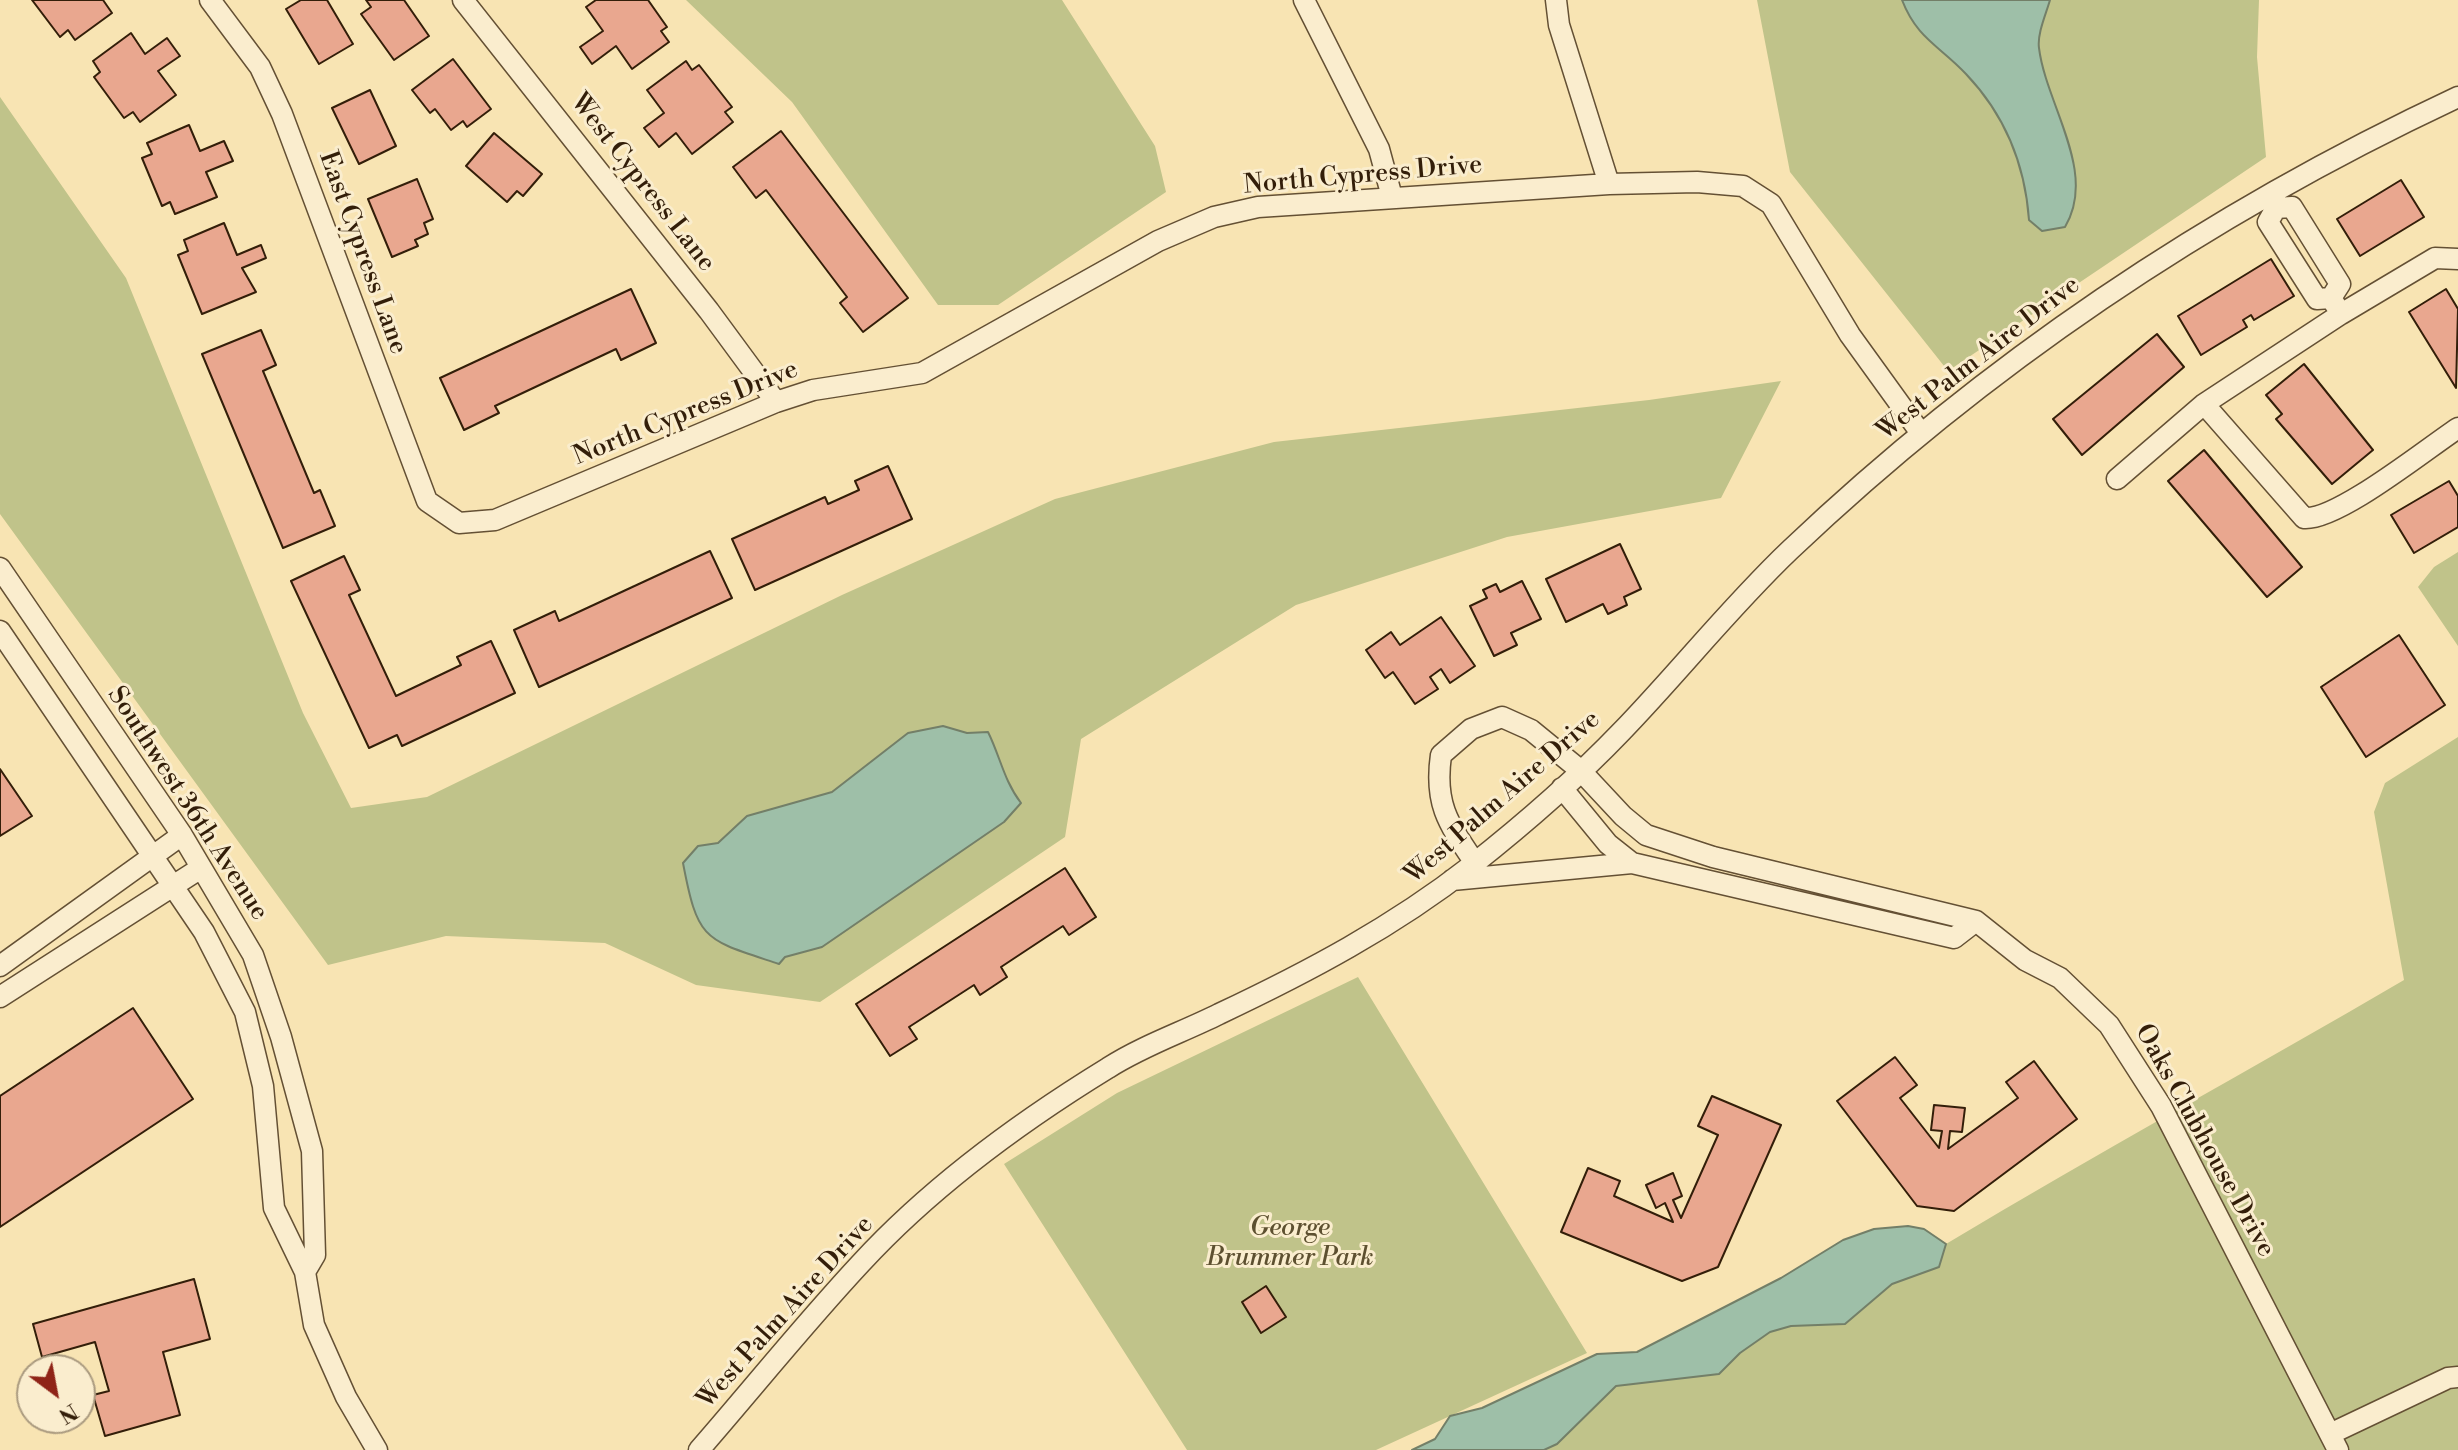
<!DOCTYPE html>
<style>
body{margin:0}
#map{position:relative;width:2458px;height:1450px;overflow:hidden;background:#f8e4b3;font-family:"Libre Bodoni",serif}
canvas{display:block}
.north{position:absolute;left:16px;top:1354px;width:80px;height:80px;box-sizing:border-box;background:#faedce;border:2px solid #aa9a7f;border-radius:50%;rotate:148deg;font-size:22px;font-weight:700;line-height:32px;text-align:center;color:#331e09}
.north::after{content:'';display:block;margin:auto;width:28px;height:36px;background:#8f2418;clip-path:polygon(50% 0,100% 100%,50% 72%,0 100%)}
</style>
<div id="map">
<canvas width="2458" height="1450"></canvas>
<div class="north">N</div>
</div>
<script>
const context = document.querySelector('canvas').getContext('2d');
context.lineJoin = 'round';
function paint(path, color) {
  context.fillStyle = color;
  context.fill(path, 'evenodd');
}
function trace(path, color, width, dash) {
  context.strokeStyle = color;
  context.lineWidth = width;
  context.lineCap = dash ? 'butt' : 'round';
  context.setLineDash(dash || []);
  context.stroke(path);
}
function drawText(font, color, halo, rows, align = 'center') {
  context.font = font + ' "Libre Bodoni",serif';
  context.lineWidth = 6;
  context.setLineDash([]);
  context.textBaseline = 'middle';
  context.strokeStyle = halo;
  context.fillStyle = color;
  for (const [text, x, y, turn = 0] of rows) {
    context.save();
    context.translate(x, y);
    context.rotate((+turn || 0) * Math.PI / 180);
    context.textAlign = isNaN(turn) ? turn : align;
    if (halo) context.strokeText(text, 0, 0);
    context.fillText(text, 0, 0);
    context.restore();
  }
}
paint(new Path2D(`
 M686,0H1062L1155,146L1166,192L998,305H938L792,102Z
 M1757,0H2259L2257,57L2266,157L1948,371L1790,172Z
 M0,97L126,278L303,713L351,808L427,797L842,595L1055,499L1274,442L1649,400L1781,381L1721,498L1507,537L1296,605L1081,739L1065,837L820,1002L696,985L605,943L446,936L328,965L0,514Z
 M2458,552V646L2418,587L2434,567Z
 M2458,737V1450H1544L1557,1443L1616,1386L1719,1374L1740,1353L1770,1332L1791,1326L1845,1324L1892,1284L1938,1267L1946,1244C2097,1153 2252,1069 2404,980L2374,812L2385,783Z
 M1358,977L1587,1353L1376,1450H1187L1004,1164L1117,1093Z`), '#c0c38a');
const water = new Path2D(`
 M1902,0H2050C2046,14 2037,34 2039,48C2046,105 2098,172 2065,227L2042,231L2029,220C2025,164 2005,115 1966,74C1940,46 1917,39 1902,0Z
 M943,726L967,733L988,732C1000,756 1004,781 1021,803L1004,822L822,947L785,957L779,964C704,939 698,942 683,863L698,846L718,843L747,816L832,792L908,733Z
 M1908,1226L1924,1229L1946,1244L1939,1267L1892,1284L1845,1324L1791,1326L1770,1332L1740,1353L1719,1374L1616,1386L1557,1444L1544,1450H1412L1435,1439L1450,1416L1482,1408L1597,1354L1637,1352L1781,1278L1843,1240L1874,1229Z`);
paint(water, '#9ebfa8');
trace(water, '#737f68', 2);
const building = new Path2D(`
 M32,0H103L112,13L75,40L68,30L60,37Z
 M301,0H327L353,44L319,64L286,9Z
 M366,0H404L429,36L394,60L361,14L371,7Z
 M596,0H648L667,27L661,31L669,42L632,69L616,46L592,64L580,47L603,31L586,7Z
 M131,33L145,54L167,38L180,56L158,71L176,95L140,122L133,112L124,118L94,77L100,72L93,61Z
 M453,59L491,109L467,127L463,121L451,130L435,109L430,113L412,90Z
 M686,61L692,70L699,65L732,107L725,112L733,122L692,154L676,133L659,147L644,128L664,113L647,90Z
 M370,90L396,146L359,164L332,108Z
 M189,125L200,151L224,141L233,161L206,172L217,197L175,214L170,202L162,206L142,158L152,154L147,143Z
 M781,131L908,298L863,332L840,303L847,297L766,190L756,198L733,167Z
 M494,133L542,174L523,196L517,191L507,202L466,166Z
 M417,179L433,219L424,223L428,234L415,240L418,246L392,257L368,199Z
 M2401,180L2424,217L2360,256L2337,219Z
 M224,223L237,255L261,245L266,258L242,268L256,292L202,314L178,255L188,251L184,240Z
 M2271,259L2294,296L2254,320L2251,315L2243,320L2247,327L2201,355L2178,316Z
 M631,289L656,343L621,360L616,349L495,406L499,413L464,430L440,378Z
 M2446,289L2458,309L2456,388L2409,312Z
 M261,330L276,365L263,371L314,493L320,490L335,526L283,548L202,354Z
 M2157,334L2184,367L2082,455L2053,419Z
 M2304,364L2373,450L2332,484L2276,419L2282,414L2266,395Z
 M2204,450L2302,567L2267,597L2168,481Z
 M888,466L912,519L755,590L732,539L825,497L828,504L859,490L855,481Z
 M2449,481L2458,496V527L2414,553L2391,515Z
 M1620,544L1641,589L1624,597L1627,605L1608,614L1603,604L1566,622L1546,579Z
 M710,551L732,598L539,687L514,630L555,611L559,621Z
 M344,556L360,590L349,595L396,696L461,665L457,657L491,641L515,693L402,746L397,735L369,748L291,581Z
 M1522,581L1541,619L1511,633L1517,645L1494,656L1470,606L1487,598L1483,590L1496,584L1500,592Z
 M1441,617L1475,666L1450,683L1441,669L1430,677L1438,689L1415,704L1393,672L1385,678L1366,650L1391,632L1400,645Z
 M2399,635L2445,705L2366,757L2321,687Z
 M0,769L32,816L0,836Z
 M1065,868L1096,917L1069,935L1063,926L1001,967L1007,977L980,995L974,985L909,1027L917,1039L890,1056L856,1004Z
 M133,1008L193,1099L0,1227V1096Z
 M1895,1057L1917,1085L1900,1098L1939,1148L1942,1131L1931,1130L1934,1105L1965,1108L1962,1132L1950,1131L1948,1149L2018,1098L2006,1082L2034,1061L2077,1119L1954,1211L1917,1206L1837,1101Z
 M1712,1096L1781,1125L1718,1267L1682,1281L1561,1232L1588,1168L1620,1181L1614,1196L1673,1222L1665,1203L1656,1208L1646,1185L1673,1173L1682,1196L1673,1200L1681,1218L1718,1135L1698,1126Z
 M194,1279L210,1339L163,1352L180,1415L105,1436L93,1395L109,1391L95,1342L42,1357L33,1324Z
 M1266,1286L1286,1317L1261,1333L1242,1302Z`);
paint(building, '#e9a78f');
trace(building, '#331e09', 2);
const minor = new Path2D(`
 M210,0L260,67L282,114L427,501L459,523L495,520L776,402L813,390L922,373L1158,241L1214,217L1258,207L1609,184L1697,182L1743,186L1771,204L1850,335L1920,432
 M463,0L709,311L776,402
 M1304,0L1379,149L1392,197
 M1556,0L1559,25L1609,184
 M2276,208L2292,207L2340,284L2331,298
 M2276,208L2268,222L2317,299L2331,298
 M2341,314L2435,258L2458,259
 M2204,404L2304,518C2337,521 2426,449 2458,428
 M2117,479L2204,404L2341,314L2331,298
 M0,568L182,835L253,955L281,1037L312,1151L315,1255L305,1272
 M0,631L204,932L245,1012L263,1086L274,1208L305,1272L314,1325L346,1397L377,1450
 M1562,788L1608,844L1632,863L1954,938L1976,921
 M1475,863C1448,823 1434,804 1441,755L1471,729L1502,717L1531,730L1580,770L1623,816L1646,835L1713,857L1976,921L2025,960L2060,978L2109,1025L2161,1106L2338,1450
 M1452,880L1632,863
 M0,966L182,835
 M0,997L201,868
 M2330,1434L2448,1378L2458,1377
 M699,1450C753,1388 805,1323 861,1263C931,1187 1020,1122 1108,1068C1142,1046 1183,1032 1219,1014C1308,972 1393,927 1471,866C1523,825 1576,779 1622,731C1679,672 1731,606 1790,550C1988,362 2212,212 2458,97`);
trace(minor, '#645034', 23);
trace(minor, '#faedce', 20);
drawText('26px', '#331e09', '#faedce', [
 ["North Cypress Drive",1363,176,-5],
 ["West Cypress Lane",642,183,52],
 ["East Cypress Lane",362,253,70],
 ["West Palm Aire Drive",1979,359,-38],
 ["North Cypress Drive",686,414,-22],
 ["West Palm Aire Drive",1503,798,-41],
 ["Southwest 36th Avenue",187,804,57],
 ["Oaks Clubhouse Drive",2204,1141,61],
 ["West Palm Aire Drive",786,1313,-48]
]);
drawText('italic 26px', '#5d5030', '#faedce', [
 ["George",1290,1229],
 ["Brummer Park",1290,1259]
]);
</script>
